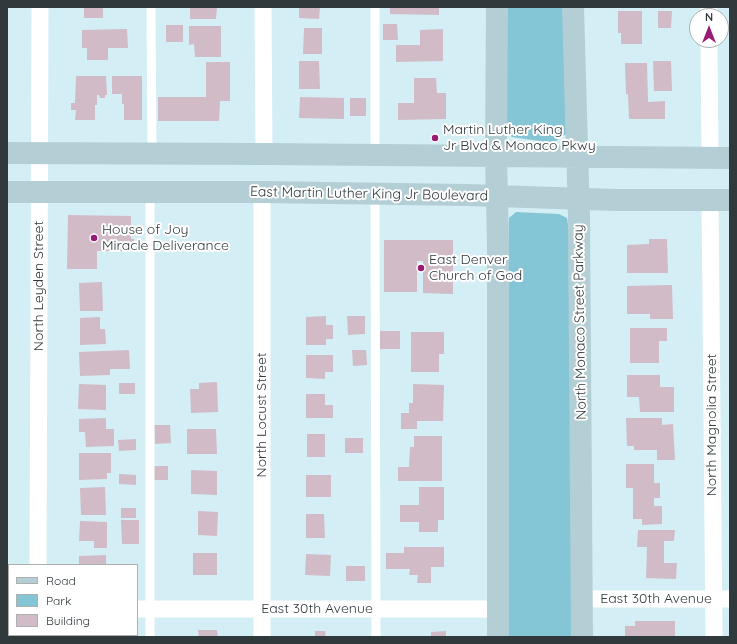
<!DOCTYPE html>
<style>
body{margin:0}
#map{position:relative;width:737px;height:644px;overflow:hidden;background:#d4eef5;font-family:Quicksand,sans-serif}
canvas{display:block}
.frame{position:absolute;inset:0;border:8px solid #303a3d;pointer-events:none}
.legend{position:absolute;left:8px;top:564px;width:130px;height:72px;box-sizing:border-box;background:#fff;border:1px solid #acb0b1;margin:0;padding:5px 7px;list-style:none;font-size:12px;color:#303a3d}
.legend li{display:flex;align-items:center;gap:8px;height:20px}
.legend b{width:20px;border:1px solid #acb0b1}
.north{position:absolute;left:689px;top:8px;width:40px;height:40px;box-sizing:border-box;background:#fff;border:1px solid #acb0b1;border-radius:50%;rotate:0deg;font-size:11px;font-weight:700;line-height:16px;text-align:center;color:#303a3d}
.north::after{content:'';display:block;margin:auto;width:14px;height:18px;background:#991b73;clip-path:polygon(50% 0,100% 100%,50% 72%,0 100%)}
</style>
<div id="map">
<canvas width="737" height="644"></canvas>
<div class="frame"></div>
<ul class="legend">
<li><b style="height:5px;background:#b3cfd5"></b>Road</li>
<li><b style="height:11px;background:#85c6d6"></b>Park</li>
<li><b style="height:11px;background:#d1bbc7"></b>Building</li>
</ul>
<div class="north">N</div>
</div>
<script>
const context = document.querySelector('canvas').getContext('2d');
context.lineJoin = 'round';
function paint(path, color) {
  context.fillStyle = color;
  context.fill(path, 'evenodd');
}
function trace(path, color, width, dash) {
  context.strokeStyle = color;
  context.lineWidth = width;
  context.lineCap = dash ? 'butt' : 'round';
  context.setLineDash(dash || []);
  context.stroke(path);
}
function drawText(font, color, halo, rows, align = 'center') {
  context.font = font + ' Quicksand,sans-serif';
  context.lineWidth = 4;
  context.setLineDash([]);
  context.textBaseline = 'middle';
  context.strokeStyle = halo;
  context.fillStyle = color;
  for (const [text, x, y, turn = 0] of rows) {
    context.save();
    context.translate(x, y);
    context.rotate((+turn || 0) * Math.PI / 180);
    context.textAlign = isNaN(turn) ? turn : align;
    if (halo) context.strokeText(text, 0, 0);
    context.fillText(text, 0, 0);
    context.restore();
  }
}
paint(new Path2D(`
 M508,7H563L566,134L553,143L512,137L502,124Z
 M516,212L559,214L567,218L570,238L572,637H508L506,371L509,218Z`), '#85c6d6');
paint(new Path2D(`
 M84,7H103V18H84Z
 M190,7H217L216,19H190Z
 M299,7H320L319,19L299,18Z
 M390,7H439V15L390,14Z
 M618,11H642V44H621V33H618Z
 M658,11H672L671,28H658Z
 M383,24H397L398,40H383Z
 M166,25H183V42H166Z
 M189,26H221V57H195L194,44L189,45Z
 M304,28H322V54H303Z
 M127,29L128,48H108V60H87V48H82V30Z
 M443,29V61L396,62V45H420V30Z
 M299,61H319L320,89H299Z
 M653,61H671L672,91H654Z
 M206,62H230V101H220L219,121H158V97H206Z
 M625,63H647L648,102L665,101V119H629L628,94H626Z
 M76,76H106L107,95H105V98H100L99,95H97V105H95V120H75L76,110H71V103H75Z
 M112,76H142V120H124V104H122V94H112Z
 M414,78H436L437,93H446V119L398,120V103H414Z
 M300,97L344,98V119L299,118Z
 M350,98H366V116H350Z
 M68,215L131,216V239H134V251H97V269H67Z
 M649,239H667L668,273H627V245L649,244Z
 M384,240H453V294L423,293V261H417V292H384Z
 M102,282L103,311H80L79,283Z
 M672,285L673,319H650V314H627V286Z
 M326,316V325H333V339H326V345H306V317Z
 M347,316H365V334L348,335Z
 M100,317V329H105L106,344L80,345V318Z
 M630,328H667V341H659V363H630Z
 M380,331H400V349H380Z
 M411,332H444V354H439V372H411Z
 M129,350L130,369H110V375L80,376L79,352Z
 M352,350H366L367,365L353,366Z
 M306,355H333V372H325V379L306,378Z
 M627,375H660V387H674V412H640L639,397H627Z
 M217,382L218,412L191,413L190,389H199V383Z
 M119,383H135V394H119Z
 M79,384L106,385V410L78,409Z
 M413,384L444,385L443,421H417V429H401V413H409V403H413Z
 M306,394H325V405H333V418H306Z
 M106,418V429H114V446L86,447L85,432H79V419Z
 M626,418H662V425L673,424L675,460H657V450H634V446H627Z
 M154,425H170L171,443L155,444Z
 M187,429H216L217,454H187Z
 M307,434H325V457H307Z
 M414,436H442V481H398V467H409L410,447H414Z
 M345,438H363V453H345Z
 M136,439V450L119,451L118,440Z
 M79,453H111V473H107V479L79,480Z
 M626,464H654V483H660V498H654V506H662V524L642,525V519H633V488H626Z
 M154,466H168V480H154Z
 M191,470L217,471V495L191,494Z
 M119,474L136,475V485L119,484Z
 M306,475H331V497H306Z
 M105,487L106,515H81L80,488Z
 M419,487H444V520H438V532H419V522H400V505H419Z
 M121,508H136V518H121Z
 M198,511L218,512L217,536L198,535Z
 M306,514H324L325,538H306Z
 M121,520H139V544H122Z
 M80,521L107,522V548H94V541H79Z
 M638,530H675L674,541H664V563H677L676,579L646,578L647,547H637Z
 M404,547H444V567H431V583H417L418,575H409L410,569H386V553H404Z
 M193,553H217V575H193Z
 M306,554L331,555L330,576L305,575Z
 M106,555V565H79V556Z
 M346,566H365V581H346Z
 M635,621H675V637H625V626H635Z
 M198,630H217L218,637H199Z
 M315,631H325L326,637H315Z
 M446,631V637H431V632Z
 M80,635H99V637H80Z`), '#d1bbc7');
trace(new Path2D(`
 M151,7L152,153
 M375,7V155
 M150,192V637
 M375,194L376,637`), '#fff', 9);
trace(new Path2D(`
 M263,7L264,154
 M709,7V16
 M709,40L710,158
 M710,200L714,637
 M38,565L40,7
 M582,599H730
 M7,609H9
 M137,609H498
 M38,635V637
 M262,637V192`), '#fff', 17);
trace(new Path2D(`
 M497,7L496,156L498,245V637
 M573,7L579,217L582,637
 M7,153L264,154L730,158
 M7,192H262L467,195L616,200H730`), '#b3cfd5', 22);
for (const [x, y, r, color] of [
 [435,138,4,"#991b73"],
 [94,238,4,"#991b73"],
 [421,268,4,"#991b73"]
]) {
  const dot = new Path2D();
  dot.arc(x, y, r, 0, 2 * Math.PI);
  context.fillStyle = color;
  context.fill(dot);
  trace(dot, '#fff', 1.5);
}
drawText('14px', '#303a3d', '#fff', [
 ["Martin Luther King",443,130],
 ["Jr Blvd & Monaco Pkwy",443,146],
 ["House of Joy",102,230],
 ["Miracle Deliverance",102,246],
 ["East Denver",429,260],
 ["Church of God",429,276]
], 'left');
drawText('14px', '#303a3d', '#fff', [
 ["East Martin Luther King Jr Boulevard",369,194,1],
 ["North Leyden Street",39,286,-90],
 ["North Monaco Street Parkway",580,322,-91],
 ["North Locust Street",262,415,-90],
 ["North Magnolia Street",712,425,-90],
 ["East 30th Avenue",656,599],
 ["East 30th Avenue",317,609]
]);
</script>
